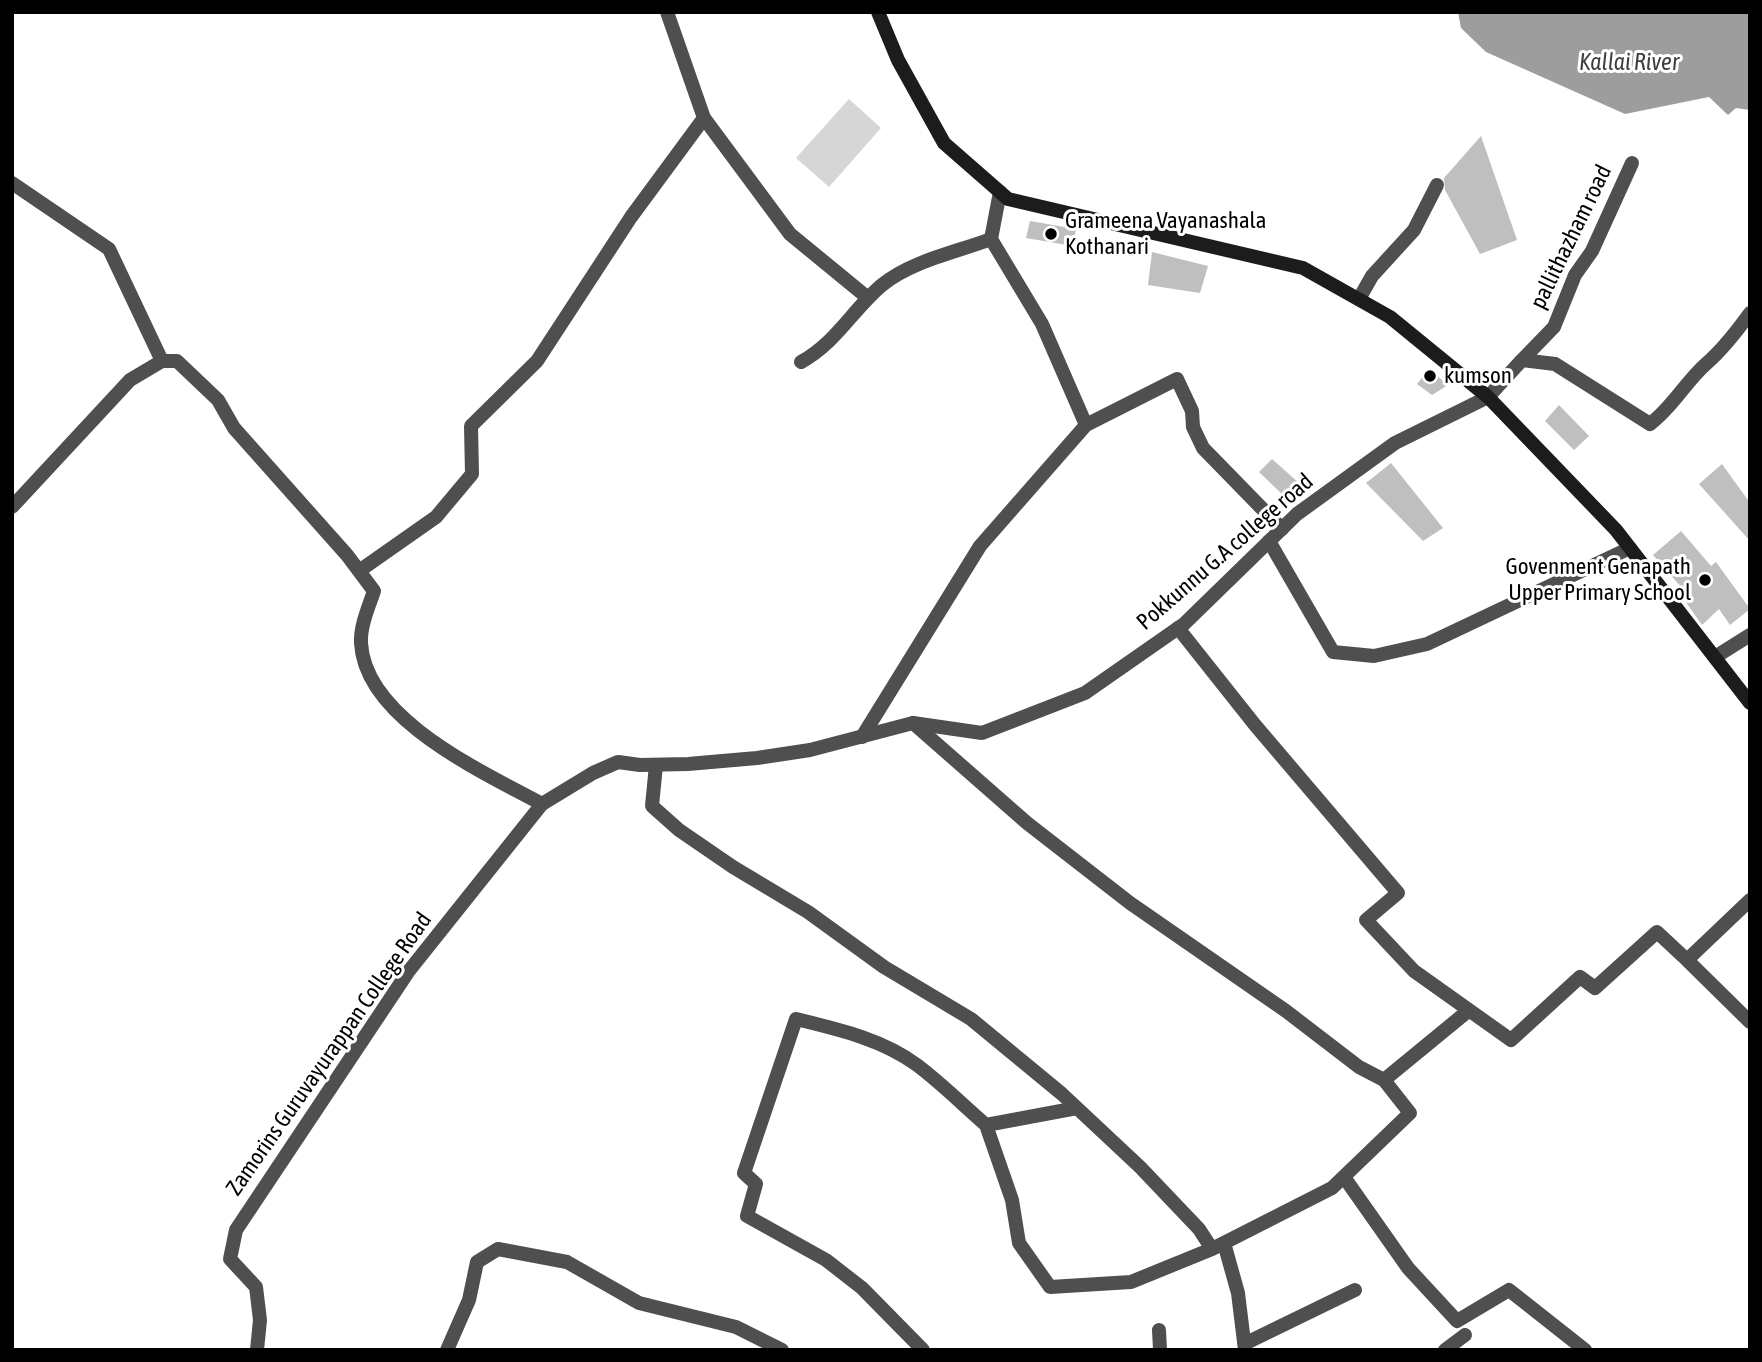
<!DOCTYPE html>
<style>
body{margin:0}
#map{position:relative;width:1762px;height:1362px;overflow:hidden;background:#fff;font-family:"Asap Condensed",sans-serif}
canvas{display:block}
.frame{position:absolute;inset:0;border:14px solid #000;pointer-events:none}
</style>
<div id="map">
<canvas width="1762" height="1362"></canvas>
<div class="frame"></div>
</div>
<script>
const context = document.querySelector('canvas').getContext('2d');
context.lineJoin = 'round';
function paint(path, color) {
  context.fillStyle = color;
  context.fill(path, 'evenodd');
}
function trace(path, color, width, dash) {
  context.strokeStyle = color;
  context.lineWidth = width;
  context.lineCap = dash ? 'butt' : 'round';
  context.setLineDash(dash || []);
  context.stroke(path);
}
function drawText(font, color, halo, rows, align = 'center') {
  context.font = font + ' "Asap Condensed",sans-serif';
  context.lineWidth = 6;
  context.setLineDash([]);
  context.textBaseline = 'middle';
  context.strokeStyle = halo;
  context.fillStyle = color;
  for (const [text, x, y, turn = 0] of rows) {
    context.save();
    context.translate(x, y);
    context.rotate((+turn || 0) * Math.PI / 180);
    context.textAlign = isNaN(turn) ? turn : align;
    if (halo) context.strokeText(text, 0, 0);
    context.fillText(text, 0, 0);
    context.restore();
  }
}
paint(new Path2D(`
 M849,99L881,128L829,187L796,158Z`), '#d6d6d6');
paint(new Path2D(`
 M1458,12H1750V110L1736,108L1728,115L1709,97L1625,114L1486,52L1461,28Z`), '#9d9d9d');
paint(new Path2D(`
 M1481,136L1517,240L1480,254L1445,190L1444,178Z
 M1030,221L1076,229L1073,246L1026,238Z
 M1152,252L1208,266L1200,293L1148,285Z
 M1429,369L1448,385L1432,395L1417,384Z
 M1559,405L1589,436L1574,450L1545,421Z
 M1272,459L1299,483L1284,496L1259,472Z
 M1391,463L1443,528L1423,541L1366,483Z
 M1722,464L1750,503V541L1699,484Z
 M1681,531L1711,566L1716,562L1750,609L1730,625L1719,609L1702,625L1683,598L1689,596L1653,555Z`), '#bfbfbf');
trace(new Path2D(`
 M1359,299L1372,276L1414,230L1437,185`), '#4f4f4f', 14);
trace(new Path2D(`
 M667,12L704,118L790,234L868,298
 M12,183L109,249L162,361
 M991,239L1042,324L1086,425
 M1522,360L1554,327L1575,275L1592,251L1632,163
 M801,362C836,343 853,309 882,285C911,261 957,252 991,239L1000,192
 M1488,397L1522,360L1555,364L1650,424C1673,407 1686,381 1707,363C1723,349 1737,331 1750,313
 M12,507L130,380L162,361H177L218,400L234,428L347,555L374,591C369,606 360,626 361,643C365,719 483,772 542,804L408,972L236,1230L230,1259L256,1287L260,1320L257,1350
 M1269,541L1333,652L1374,656L1427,644L1630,548
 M359,571L436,517L472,474L471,426L537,361L631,217L704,118
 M1178,628L1255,725L1398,893L1366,920L1414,971L1511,1040L1580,977L1595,988L1657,932L1687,960L1750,900
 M1715,657L1750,635
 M913,723L1027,823L1130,903L1286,1011L1359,1067L1384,1080
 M862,737L980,546L1086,425L1177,379L1192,411L1193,427L1203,448L1282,529
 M656,765L652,806L679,830L733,867L808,912L884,967L971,1019L1062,1094L1140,1167L1199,1229L1212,1249L1332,1188L1410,1113L1384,1080L1468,1011
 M1687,960L1750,1022
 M1077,1108L986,1125L1012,1200L1019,1243L1050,1287L1131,1282L1212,1249
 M1344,1177L1408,1268L1457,1321L1509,1290L1585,1350
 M1224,1243L1238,1293L1245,1350
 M1159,1330L1160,1350
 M1244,1344L1355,1290
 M447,1350L469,1300L477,1262L498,1249L567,1262L639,1303L736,1327L782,1350
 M923,1350L862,1288L826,1260L747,1216L756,1184L744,1173L796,1019C837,1029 882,1039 917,1065C941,1083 963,1105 986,1125
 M1445,1350L1465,1335`), '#4f4f4f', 14);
trace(new Path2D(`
 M542,804L593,773L618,762L640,765L688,764L757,758L810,750L913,723L982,733L1085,693L1184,624L1297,514L1395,443L1488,397`), '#4f4f4f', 14);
trace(new Path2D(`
 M878,12L898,60L944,143L1008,199L1303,268L1390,317L1488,397L1616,530L1750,703`), '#1c1c1c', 14);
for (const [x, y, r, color] of [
 [1051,234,7,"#000"],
 [1430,376,7,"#000"],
 [1705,580,7,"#000"]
]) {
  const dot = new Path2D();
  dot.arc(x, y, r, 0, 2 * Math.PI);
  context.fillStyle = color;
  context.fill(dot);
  trace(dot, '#fff', 2.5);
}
drawText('23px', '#000', '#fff', [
 ["Grameena Vayanashala",1065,221],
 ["Kothanari",1065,247],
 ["kumson",1444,376],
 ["Govenment Genapath",1691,567,"right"],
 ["Upper Primary School",1691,593,"right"]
], 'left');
drawText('23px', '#000', '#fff', [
 ["pallithazham road",1571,237,-64],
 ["Pokkunnu G.A college road",1225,552,-41],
 ["Zamorins Guruvayurappan College Road",329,1054,-55]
]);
drawText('italic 24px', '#3e3e3e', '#fff', [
 ["Kallai River",1629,62]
]);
</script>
